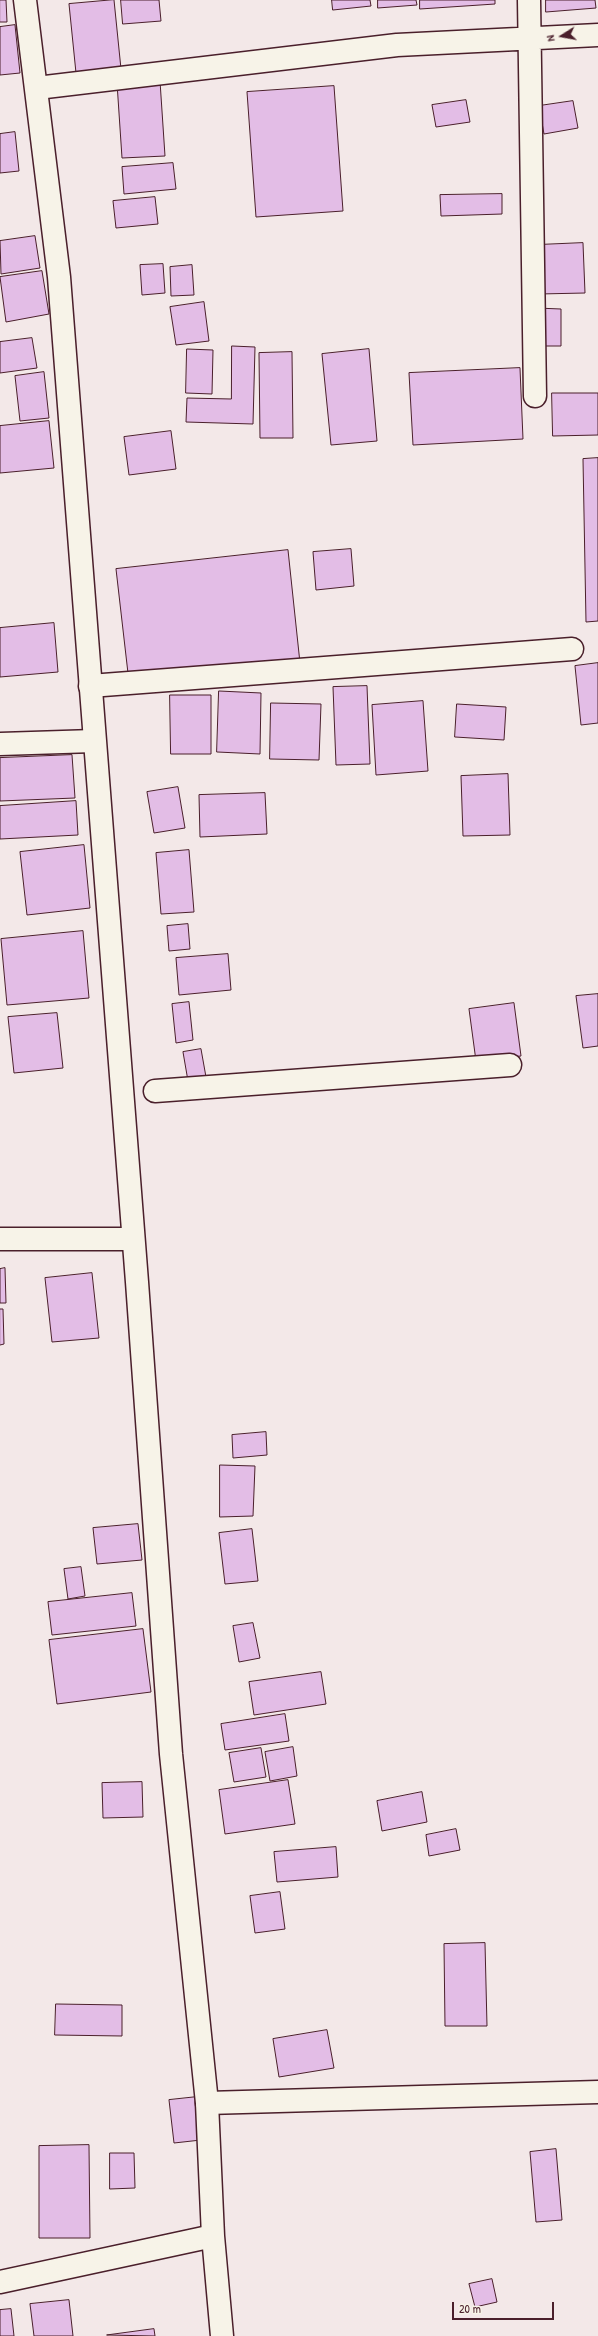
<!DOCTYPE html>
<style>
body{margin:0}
#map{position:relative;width:598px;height:2336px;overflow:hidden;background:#f3e8e8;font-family:"Patrick Hand",sans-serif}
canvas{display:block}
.north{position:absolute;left:542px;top:16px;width:40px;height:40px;-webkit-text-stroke:3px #f7f3e8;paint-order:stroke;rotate:259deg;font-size:11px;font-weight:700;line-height:16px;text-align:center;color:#4a1f2b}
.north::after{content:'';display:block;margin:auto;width:14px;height:18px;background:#4a1f2b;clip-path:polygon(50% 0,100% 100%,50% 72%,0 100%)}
.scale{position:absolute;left:452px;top:2302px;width:102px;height:18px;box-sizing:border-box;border:2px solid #4a1f2b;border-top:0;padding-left:5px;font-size:12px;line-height:14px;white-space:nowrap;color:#4a1f2b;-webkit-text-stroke:3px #f7f3e8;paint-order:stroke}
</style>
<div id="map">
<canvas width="598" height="2336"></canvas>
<div class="north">N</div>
<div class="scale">20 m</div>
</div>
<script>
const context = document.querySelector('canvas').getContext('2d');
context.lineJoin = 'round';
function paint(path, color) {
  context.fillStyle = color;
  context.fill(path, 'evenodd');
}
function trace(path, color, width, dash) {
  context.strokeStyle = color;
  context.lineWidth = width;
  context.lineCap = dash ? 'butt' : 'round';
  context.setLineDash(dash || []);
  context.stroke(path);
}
const building = new Path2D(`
 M0,0H6L7,22H0Z
 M114,0L121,69L76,73L69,4Z
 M121,0H159L161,21L123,24Z
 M332,0H370L371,6L333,10Z
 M378,0H416L417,5L378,8Z
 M420,0H495V4L420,9Z
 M546,0H595L596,8L546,12Z
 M15,25L20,73L0,75V27Z
 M160,81L165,156L122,158L117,83Z
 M334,86L343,211L256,217L247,92Z
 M466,100L470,122L436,127L432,105Z
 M573,101L578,128L544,134L539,106Z
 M15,132L19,171L0,173V134Z
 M173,163L176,189L124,194L122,167Z
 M502,194V214L441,216L440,195Z
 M155,197L158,224L116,228L113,201Z
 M35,236L40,268L1,274L0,241Z
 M583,243L585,293L539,294L537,245Z
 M163,264L165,293L142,295L140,265Z
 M192,265L194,295L171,296L170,267Z
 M42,271L49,314L6,322L0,277Z
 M204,302L209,341L176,345L170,307Z
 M536,308L561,309V346H536Z
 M32,338L37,368L0,373V342Z
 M232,346L255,347L253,424L186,422L187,398L231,399Z
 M187,349L213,350L212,394L186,393Z
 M369,349L377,441L331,445L322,354Z
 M292,352L293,438H260L259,353Z
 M520,368L523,439L413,445L409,373Z
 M44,372L49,418L20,421L15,376Z
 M552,393H598V435L553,436Z
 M49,421L54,468L0,473V426Z
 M171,431L176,469L129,475L124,437Z
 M598,458V621L586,622L583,459Z
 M351,549L354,586L316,590L313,552Z
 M288,550L300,663L129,682L116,569Z
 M54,623L58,672L0,677V628Z
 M598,663V723L581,725L575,666Z
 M367,686L370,764L336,765L333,687Z
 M219,691L261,693L260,754L217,752Z
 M170,695H211V754H171Z
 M423,701L428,771L376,775L372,705Z
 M271,703L321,704L319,760L270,759Z
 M457,704L506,707L504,740L455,737Z
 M72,755L75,798L0,801V758Z
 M508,774L510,835L463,836L461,776Z
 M178,787L185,828L154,833L147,792Z
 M265,793L267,834L200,837L199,795Z
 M76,801L78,835L0,839V806Z
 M84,845L90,908L27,915L20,852Z
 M189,850L194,912L161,914L156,853Z
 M188,924L190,949L169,951L167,926Z
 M83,931L89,998L7,1005L1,939Z
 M228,954L231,990L179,995L176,958Z
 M598,994V1046L583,1048L576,996Z
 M189,1002L193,1040L176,1043L172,1004Z
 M514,1003L521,1056L476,1061L469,1009Z
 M57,1013L63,1068L14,1073L8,1017Z
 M201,1049L206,1077L188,1081L183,1052Z
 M5,1268L6,1303H0V1269Z
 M92,1273L99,1338L52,1342L45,1278Z
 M0,1309H3L4,1344L0,1345Z
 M266,1432L267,1455L233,1458L232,1435Z
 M220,1465L255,1466L253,1516L220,1517Z
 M138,1524L142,1560L97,1564L93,1528Z
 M252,1529L258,1581L225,1584L219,1533Z
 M81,1567L85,1596L68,1599L64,1569Z
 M132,1593L136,1626L52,1635L48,1602Z
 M253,1623L260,1658L239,1662L233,1626Z
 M143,1629L151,1692L57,1704L49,1640Z
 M321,1672L326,1704L254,1715L249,1682Z
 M285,1714L289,1741L225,1750L221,1724Z
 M293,1747L297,1776L270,1781L265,1752Z
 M261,1748L266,1777L234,1782L229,1753Z
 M288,1780L295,1824L225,1834L219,1790Z
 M142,1782L143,1817L103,1818L102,1783Z
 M422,1792L427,1822L382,1831L377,1801Z
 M456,1829L460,1850L429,1856L426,1835Z
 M336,1847L338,1877L277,1882L274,1852Z
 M280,1892L285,1929L255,1933L250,1896Z
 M485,1943L487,2026H445L444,1944Z
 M56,2004L122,2005V2036L55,2035Z
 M327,2030L334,2068L279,2077L273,2039Z
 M197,2097L201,2140L174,2143L169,2100Z
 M89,2145L90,2238H39V2146Z
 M556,2149L562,2220L536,2222L530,2152Z
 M110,2153H134L135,2188L110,2189Z
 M492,2279L497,2302L475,2307L469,2284Z
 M69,2300L73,2336H34L30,2304Z
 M11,2309L14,2336H0V2310Z
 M154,2329L155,2336L107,2335Z`);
paint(building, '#e3bde6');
trace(building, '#4a1f2b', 1);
const minor = new Path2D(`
 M529,0L535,396
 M37,88L397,45L598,35
 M90,686L572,649
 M0,744L94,741
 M155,1091L510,1065
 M0,1239H133
 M207,2103L598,2092`);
const tertiary = new Path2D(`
 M25,0L59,277L137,1282L171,1754L207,2103L213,2236L222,2336
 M0,2282L213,2236`);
trace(minor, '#4a1f2b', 25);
trace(tertiary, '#4a1f2b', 25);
trace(minor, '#f7f3e8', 22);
trace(tertiary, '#f7f3e8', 22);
</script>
